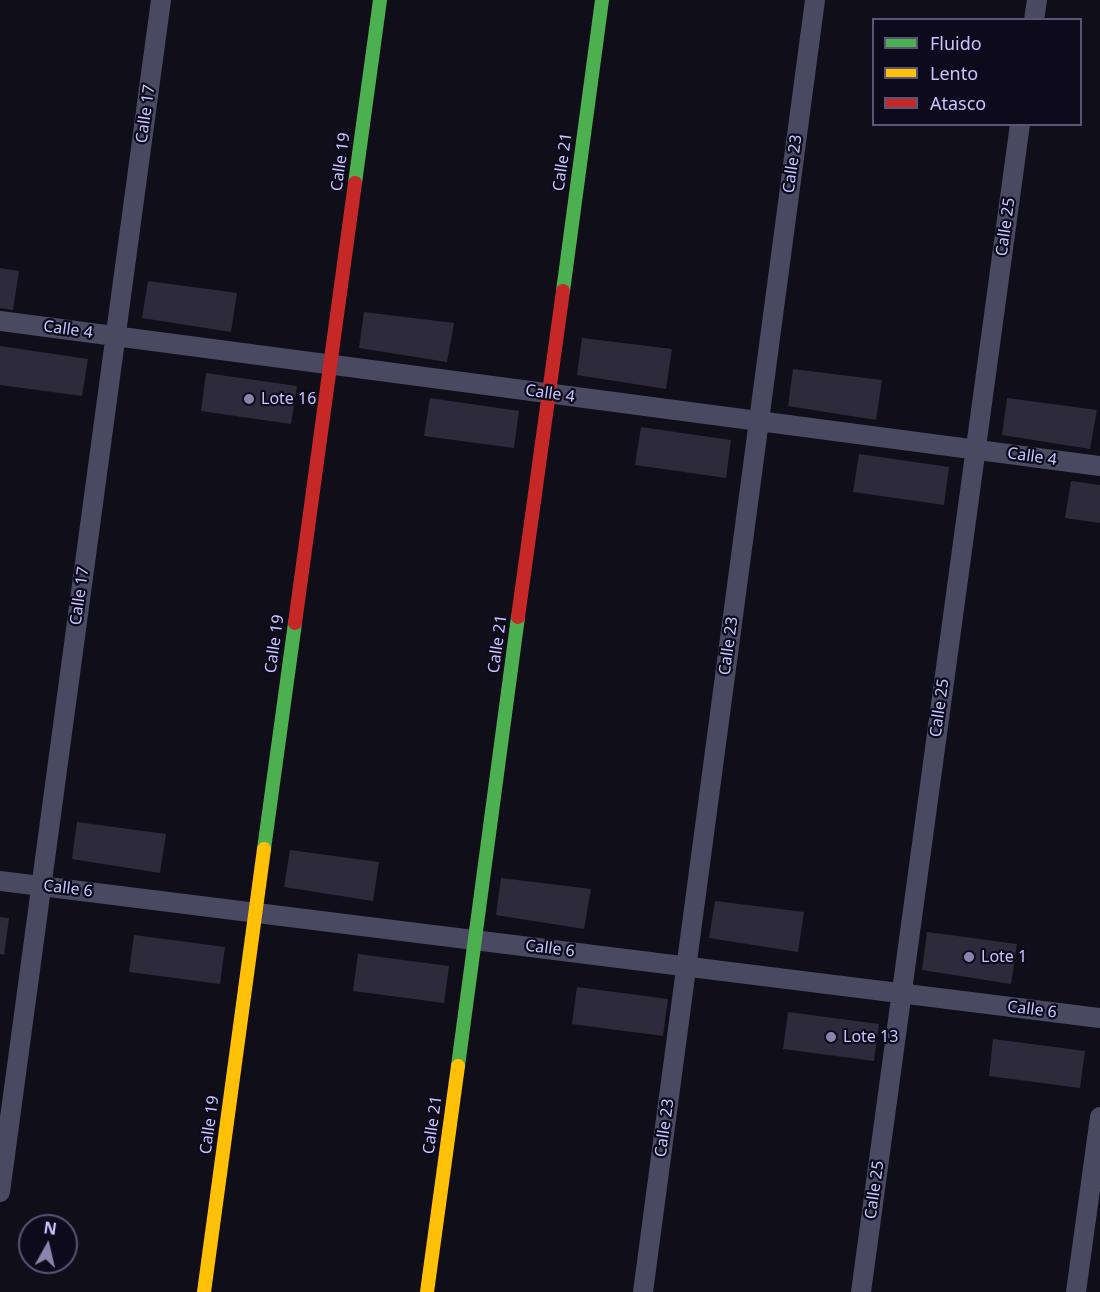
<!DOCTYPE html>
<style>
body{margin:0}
#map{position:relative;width:1100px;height:1292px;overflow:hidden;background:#100e18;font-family:"Noto Sans",sans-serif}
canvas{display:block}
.legend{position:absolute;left:872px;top:18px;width:210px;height:108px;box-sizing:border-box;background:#0d0a1c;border:2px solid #595577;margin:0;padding:8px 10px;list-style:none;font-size:18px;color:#cac5ff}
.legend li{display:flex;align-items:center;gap:12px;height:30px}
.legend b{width:30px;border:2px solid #595577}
.north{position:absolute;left:18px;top:1214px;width:60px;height:60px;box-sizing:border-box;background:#0d0a1c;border:2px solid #595577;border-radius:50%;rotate:8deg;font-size:16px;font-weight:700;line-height:24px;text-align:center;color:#cac5ff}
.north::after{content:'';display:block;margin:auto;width:21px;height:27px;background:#8985ae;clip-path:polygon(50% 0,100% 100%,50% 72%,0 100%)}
</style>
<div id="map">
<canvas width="1100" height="1292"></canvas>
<ul class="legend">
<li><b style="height:8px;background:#4caf50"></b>Fluido</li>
<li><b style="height:8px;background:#ffc107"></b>Lento</li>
<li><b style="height:8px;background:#c62828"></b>Atasco</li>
</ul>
<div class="north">N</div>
</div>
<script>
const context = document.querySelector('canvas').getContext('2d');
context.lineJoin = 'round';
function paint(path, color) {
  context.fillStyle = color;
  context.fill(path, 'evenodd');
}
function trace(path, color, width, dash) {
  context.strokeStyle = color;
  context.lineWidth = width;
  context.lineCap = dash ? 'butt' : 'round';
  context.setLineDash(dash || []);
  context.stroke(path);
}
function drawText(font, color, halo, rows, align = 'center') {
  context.font = font + ' "Noto Sans",sans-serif';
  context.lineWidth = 4.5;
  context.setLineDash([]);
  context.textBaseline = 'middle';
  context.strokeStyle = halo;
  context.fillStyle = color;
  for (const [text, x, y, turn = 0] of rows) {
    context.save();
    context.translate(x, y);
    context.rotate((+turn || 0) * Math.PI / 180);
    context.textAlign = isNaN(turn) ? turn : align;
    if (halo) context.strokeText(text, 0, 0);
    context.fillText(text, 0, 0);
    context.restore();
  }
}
paint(new Path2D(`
 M0,268L19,271L13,310L0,308Z
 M148,281L237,293L231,332L142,318Z
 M364,312L454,323L447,362L359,348Z
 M582,338L672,349L666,389L577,375Z
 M0,346L88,359L82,396L0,385Z
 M793,369L882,380L876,420L788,406Z
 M206,373L297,386L291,424L201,411Z
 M430,398L519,411L514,448L424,436Z
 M1007,398L1097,410L1090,449L1002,435Z
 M641,427L731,440L726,478L635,465Z
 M859,454L949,467L944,505L853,492Z
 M1071,481L1100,485V523L1065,518Z
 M77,822L166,834L160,873L72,859Z
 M290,850L379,862L373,901L284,887Z
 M501,878L591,889L584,929L496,915Z
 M715,901L804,912L798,952L709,938Z
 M0,917L9,918L4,955L0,954Z
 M927,932L1017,944L1011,984L922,970Z
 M134,935L225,947L220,984L129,972Z
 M358,954L449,966L444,1003L353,991Z
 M577,987L668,999L663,1036L572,1024Z
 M788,1012L879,1024L874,1061L783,1049Z
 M993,1039L1085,1051L1080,1088L989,1076Z`), '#2d2b3b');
trace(new Path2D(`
 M1034,20L1037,0
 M0,321L1100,466
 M0,881L1100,1018
 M0,1192L161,0
 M643,1292L815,0
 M861,1292L1020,124
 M1076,1292L1100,1117`), '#494961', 20);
trace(new Path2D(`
 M355,183L380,0
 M563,291L602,0
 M264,849L295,623
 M458,1066L518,617`), '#4caf50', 14);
trace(new Path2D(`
 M204,1292L264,849
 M427,1292L458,1066`), '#ffc107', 14);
trace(new Path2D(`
 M518,617L563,291
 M295,623L355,183`), '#c62828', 14);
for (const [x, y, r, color] of [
 [249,399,6,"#8985ae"],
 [969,957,6,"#8985ae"],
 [831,1037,6,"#8985ae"]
]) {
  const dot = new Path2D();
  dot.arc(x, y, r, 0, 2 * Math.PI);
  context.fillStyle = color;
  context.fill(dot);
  trace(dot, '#0d0a1c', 2);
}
drawText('16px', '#cac5ff', '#0d0a1c', [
 ["Calle 17",146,114,-82],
 ["Calle 19",341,162,-82],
 ["Calle 21",563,162,-82],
 ["Calle 23",793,164,-82],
 ["Calle 25",1006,227,-82],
 ["Calle 4",68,330,8],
 ["Calle 4",550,394,8],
 ["Calle 4",1032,457,8],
 ["Calle 17",80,596,-82],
 ["Calle 19",275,644,-82],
 ["Calle 21",498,644,-82],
 ["Calle 23",729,646,-82],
 ["Calle 25",940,708,-82],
 ["Calle 6",68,889,7],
 ["Calle 6",550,949,7],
 ["Calle 6",1032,1010,7],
 ["Calle 19",210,1125,-82],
 ["Calle 21",433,1125,-82],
 ["Calle 23",665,1128,-82],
 ["Calle 25",875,1190,-82]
]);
drawText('16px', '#cac5ff', '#0d0a1c', [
 ["Lote 16",261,399],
 ["Lote 1",981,957],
 ["Lote 13",843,1037]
], 'left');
</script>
